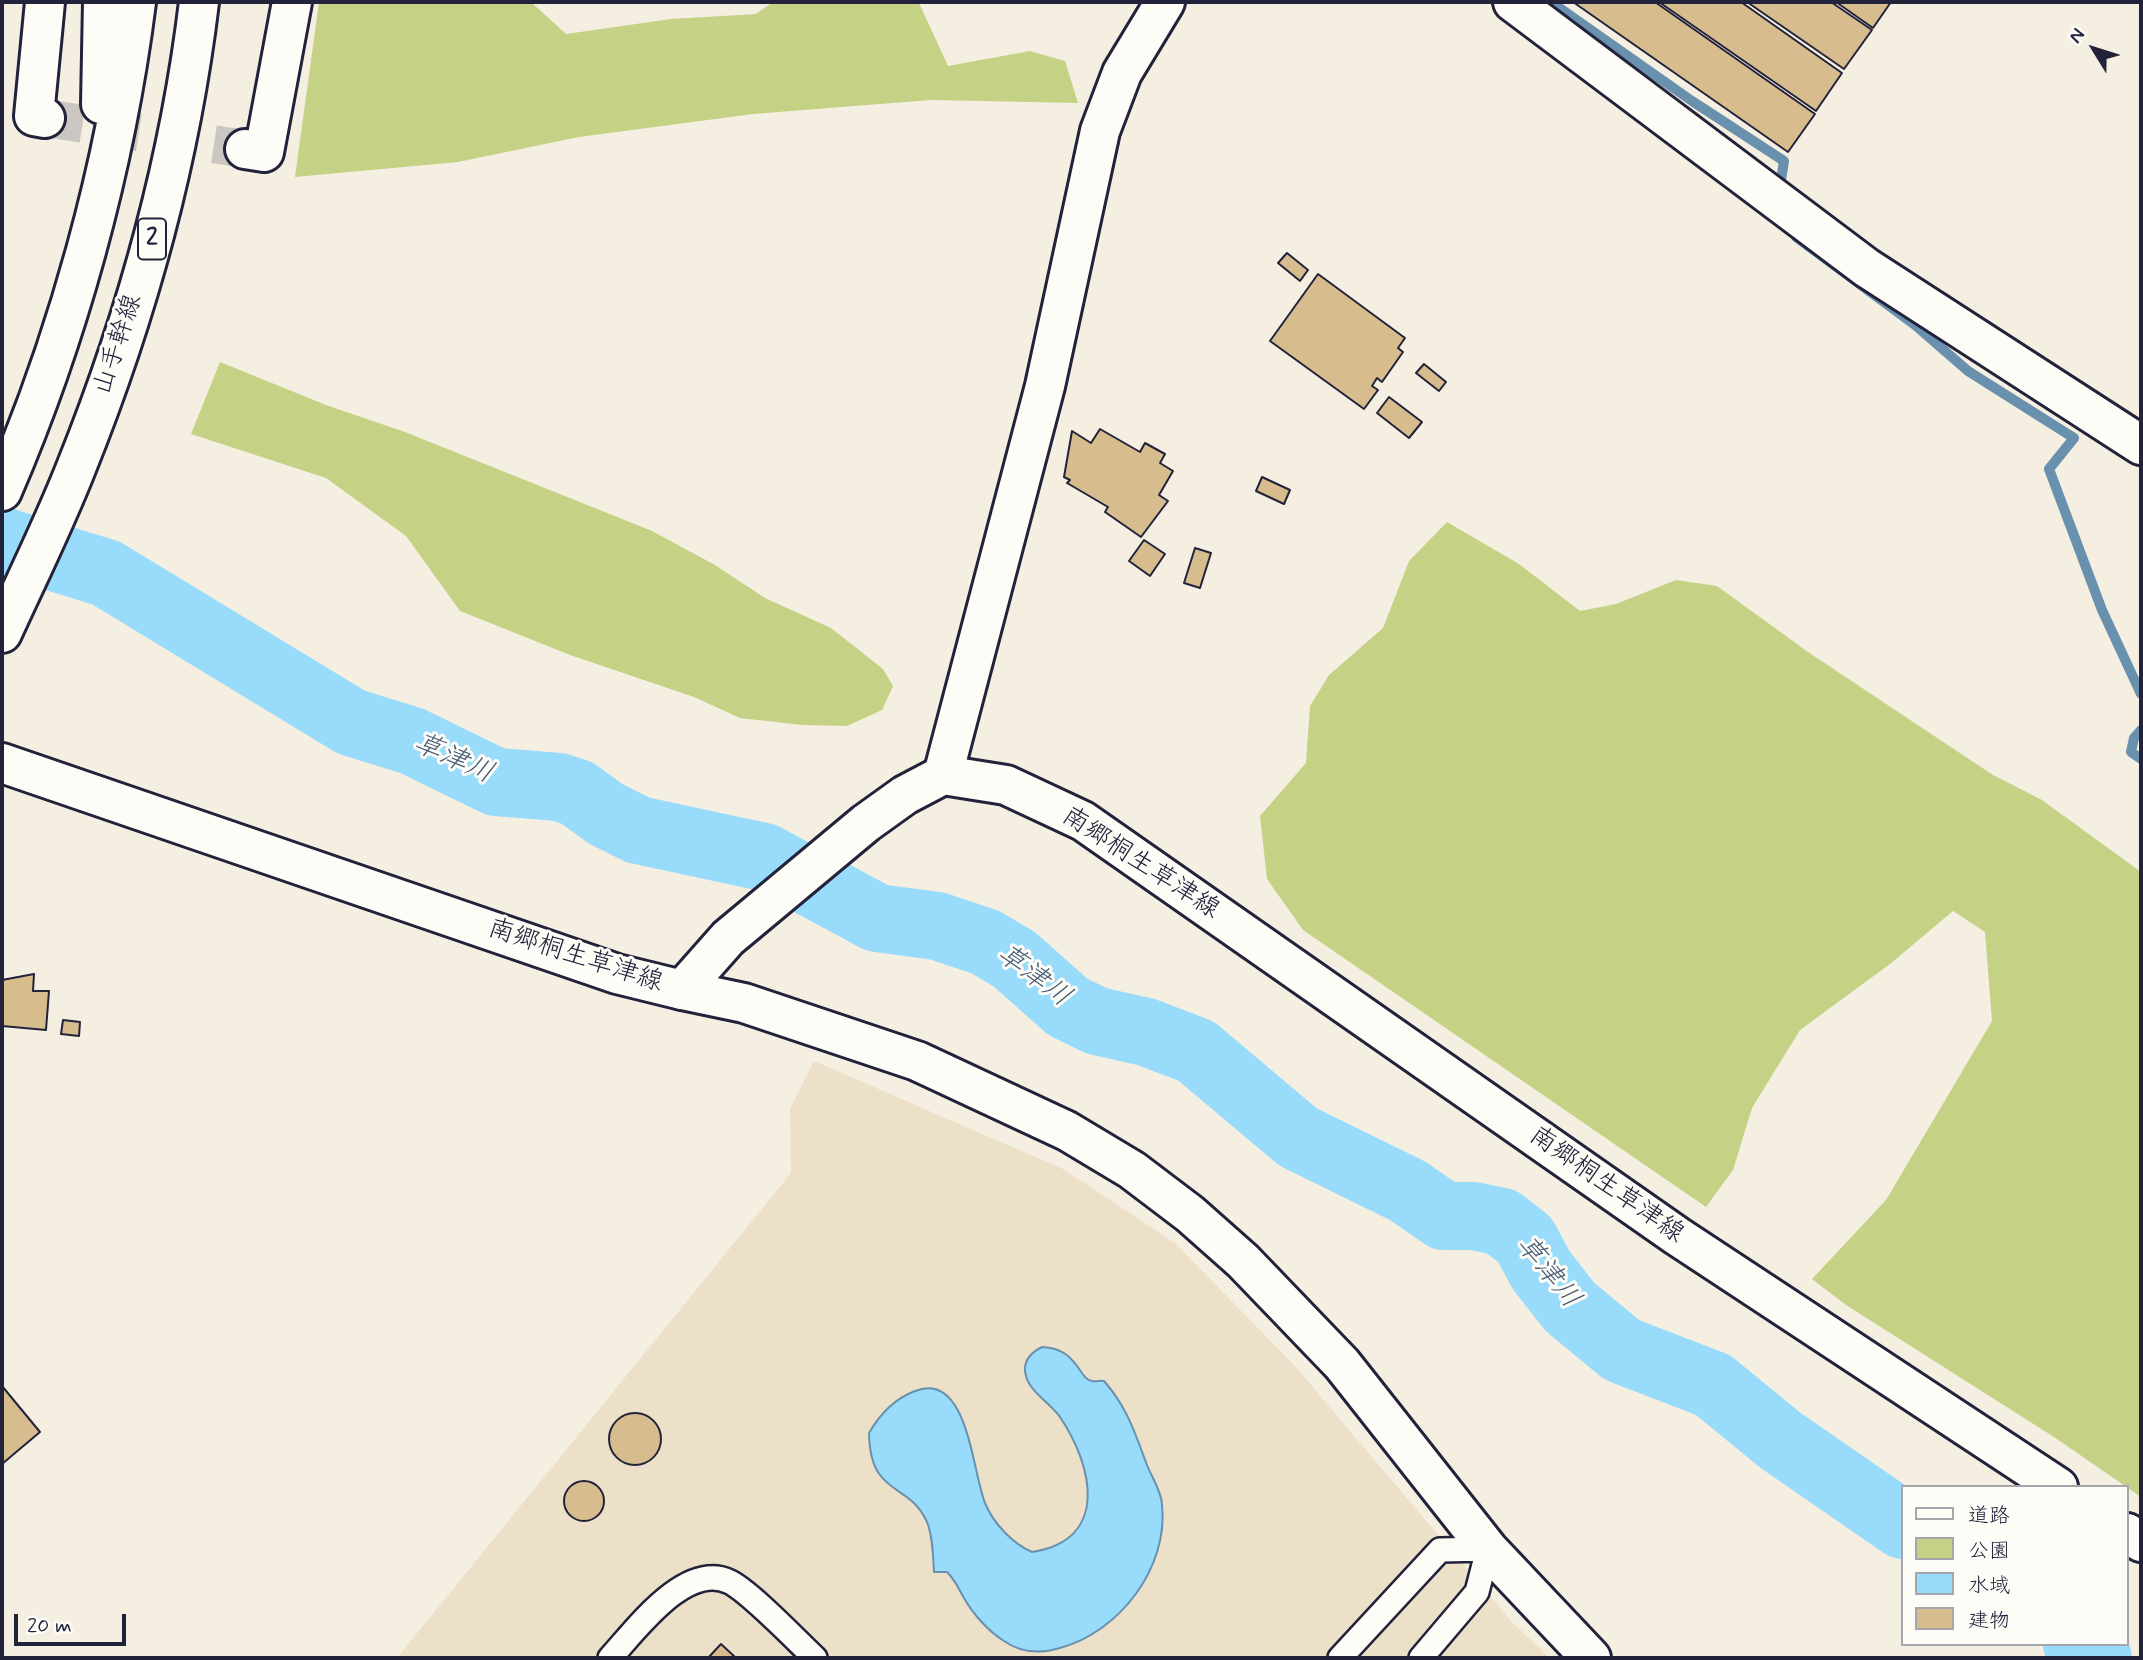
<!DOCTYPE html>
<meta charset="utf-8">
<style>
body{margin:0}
#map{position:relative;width:2143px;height:1660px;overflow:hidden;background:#f5efe2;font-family:Mynerve,"Klee One",sans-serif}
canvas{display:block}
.frame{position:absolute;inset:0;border:4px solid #22223b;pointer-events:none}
.legend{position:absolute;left:1901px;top:1485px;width:228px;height:161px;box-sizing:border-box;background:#fdfcf7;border:2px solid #a5a5ac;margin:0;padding:9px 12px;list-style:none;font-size:21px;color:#22223b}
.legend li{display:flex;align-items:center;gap:14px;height:35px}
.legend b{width:35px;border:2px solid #a5a5ac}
.north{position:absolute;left:2059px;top:14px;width:70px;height:70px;-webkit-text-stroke:5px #fdfcf7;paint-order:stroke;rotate:308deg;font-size:19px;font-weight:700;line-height:28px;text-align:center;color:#22223b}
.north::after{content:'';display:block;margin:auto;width:24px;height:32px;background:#22223b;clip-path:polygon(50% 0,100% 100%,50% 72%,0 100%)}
.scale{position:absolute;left:14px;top:1614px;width:112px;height:32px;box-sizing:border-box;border:4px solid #22223b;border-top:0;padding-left:9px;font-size:21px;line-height:24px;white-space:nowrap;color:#22223b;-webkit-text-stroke:5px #fdfcf7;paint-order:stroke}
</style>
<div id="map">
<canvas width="2143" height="1660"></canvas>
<div class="frame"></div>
<ul class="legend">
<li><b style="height:9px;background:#fdfcf7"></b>道路</li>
<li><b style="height:19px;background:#c5d185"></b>公園</li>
<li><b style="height:19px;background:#98dbfa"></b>水域</li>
<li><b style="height:19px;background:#d7bd8d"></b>建物</li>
</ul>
<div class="north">N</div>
<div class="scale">20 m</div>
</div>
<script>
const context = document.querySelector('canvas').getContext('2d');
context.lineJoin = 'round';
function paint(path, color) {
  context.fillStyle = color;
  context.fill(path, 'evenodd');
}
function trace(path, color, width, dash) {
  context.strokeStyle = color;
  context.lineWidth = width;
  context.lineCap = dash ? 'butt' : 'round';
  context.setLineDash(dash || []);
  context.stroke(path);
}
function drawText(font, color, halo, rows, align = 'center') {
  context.font = font + ' Mynerve,"Klee One",sans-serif';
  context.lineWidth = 6;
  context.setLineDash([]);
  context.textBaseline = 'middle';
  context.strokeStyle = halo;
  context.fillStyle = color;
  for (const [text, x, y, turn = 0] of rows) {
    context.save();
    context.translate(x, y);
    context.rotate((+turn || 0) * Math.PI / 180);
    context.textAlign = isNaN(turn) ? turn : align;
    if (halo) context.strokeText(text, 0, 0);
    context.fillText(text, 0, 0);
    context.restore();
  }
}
paint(new Path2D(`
 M814,1061L1063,1169L1175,1243L1294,1365L1512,1622L1550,1658H397L791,1173L790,1109Z`), '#ece0c8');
paint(new Path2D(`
 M319,2H531L566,34L671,19L756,14L773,2H908L919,3L948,66L1030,51L1065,61L1078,103L931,100L753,114L579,137L458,162L295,177Z
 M220,362L326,405L405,432L652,531L715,565L765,598L831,628L883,669L893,686L882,710L847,726L802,725L740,718L694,697L570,655L460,611L406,536L326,478L191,434Z
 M1447,522L1519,564L1580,611L1616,604L1676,580L1717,586L1808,652L1993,775L2042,800L2141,872V1497L2054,1437L1846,1305L1812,1279L1886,1200L1992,1021L1985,932L1953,911L1890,964L1800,1030L1752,1108L1733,1170L1706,1207L1303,930L1267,879L1260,816L1306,763L1310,706L1329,675L1383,628L1409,561Z`), '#c5d185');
const water = new Path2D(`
 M1042,1347C1078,1348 1079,1380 1092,1381C1096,1382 1100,1380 1104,1381C1127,1407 1135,1433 1147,1465C1152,1478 1161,1490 1162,1504C1169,1568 1119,1632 1060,1648C1040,1654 1021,1653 1004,1641C988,1631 973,1614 964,1598C958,1588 956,1581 947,1572H934C933,1556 933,1537 927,1522C909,1481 870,1498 869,1433C880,1414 894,1399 915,1391C968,1370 972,1471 985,1503C993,1523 1013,1544 1032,1552C1110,1540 1093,1466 1060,1417C1051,1404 1030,1392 1026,1376C1022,1362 1030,1353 1042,1347Z`);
paint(water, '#98dbfa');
trace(water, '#6991ae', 2);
trace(new Path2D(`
 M1551,2L1692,101L1784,161L1779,193
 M1796,237L1915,325L1968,371L2074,438L2049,469L2102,610L2141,694
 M2141,730L2134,738L2131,752L2141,759`), '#6991ae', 10);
trace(new Path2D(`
 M2,541L106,573L351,722L412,741L496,782L559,787L577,793L606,814L638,830L764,857L877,918L937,926L985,942L1014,959L1068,1007L1097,1021L1146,1032L1196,1051L1298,1137L1408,1191L1444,1216H1474L1502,1222L1525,1240L1541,1270L1570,1307L1622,1350L1713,1385L1780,1440L1903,1525
 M2077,1644L2098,1658`), '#98dbfa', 68);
const building = new Path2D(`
 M1573,2H1655L1815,114L1788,152Z
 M1659,2H1741L1842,73L1816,111Z
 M1747,2H1831L1872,30L1844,69Z
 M1836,2H1891L1873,28Z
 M1287,253L1308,270L1300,281L1278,263Z
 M1318,274L1405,338L1398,348L1403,352L1382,382L1377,378L1372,386L1378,390L1364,409L1270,341Z
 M1424,364L1446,382L1439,391L1416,373Z
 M1389,397L1422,422L1409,438L1377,413Z
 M1100,429L1140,452L1145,443L1165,454L1160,463L1173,471L1159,495L1168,501L1141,537L1105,512L1108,507L1067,483L1070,480L1064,477L1072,431L1091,443Z
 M1262,477L1290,490L1284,504L1256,491Z
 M1144,540L1165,554L1150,576L1129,561Z
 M1195,548L1211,553L1200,588L1184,583Z
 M34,974L33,991H49L46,1030L2,1026V980Z
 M63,1020L80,1022L79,1036L61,1034Z
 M2,1386L40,1432L2,1464Z
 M609 1439a26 26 0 1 1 52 0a26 26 0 1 1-52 0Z
 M564 1501a20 20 0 1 1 40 0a20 20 0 1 1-40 0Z
 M721,1644L736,1658H708Z`);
paint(building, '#d7bd8d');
trace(building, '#22223b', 2);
trace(new Path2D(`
 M45,118L245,149`), '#cbc6c1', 38, [38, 19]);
const service = new Path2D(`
 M610,1658C635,1631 686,1560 730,1582C750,1592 796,1640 815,1658
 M1340,1658L1440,1550L1488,1549L1477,1592L1421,1658`);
const minor = new Path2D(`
 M45,2L34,116L45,118
 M1513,2L1867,268L2141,445
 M245,149L264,152L292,2
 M943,775L1045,386L1100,131L1122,73L1165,2`);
const tertiary = new Path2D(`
 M682,990L744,1003L917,1061L1067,1131L1132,1170L1190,1214L1243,1261L1342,1364L1488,1549L1591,1658`);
const secondary = new Path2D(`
 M2,763L617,974L682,990L728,938L866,823L905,795L943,775L1006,785L1083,821L1677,1236L2058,1487
 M2127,1533L2141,1542`);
const primary = new Path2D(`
 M101,104L103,2
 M2,491C68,338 115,168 136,2
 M2,633C27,578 54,524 76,468C136,319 180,161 199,2`);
trace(service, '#22223b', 28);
trace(minor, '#22223b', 44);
trace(tertiary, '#22223b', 44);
trace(secondary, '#22223b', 44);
trace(primary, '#22223b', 44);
trace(service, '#fdfcf7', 23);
trace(minor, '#fdfcf7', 38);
trace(tertiary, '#fdfcf7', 38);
trace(secondary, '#fdfcf7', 38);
trace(primary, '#fdfcf7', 38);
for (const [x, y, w] of [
 [152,239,28]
]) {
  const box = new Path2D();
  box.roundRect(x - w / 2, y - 20.5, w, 41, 5);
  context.fillStyle = '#fdfcf7';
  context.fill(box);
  trace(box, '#22223b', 2);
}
drawText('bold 24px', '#22223b', null, [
 ["2",152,239]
]);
drawText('26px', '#22223b', '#fdfcf7', [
 ["山手幹線",119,345,-72],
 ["南郷桐生草津線",1140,864,33],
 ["南郷桐生草津線",575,957,18],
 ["南郷桐生草津線",1606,1186,35]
]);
drawText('italic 28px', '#455a74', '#fdfcf7', [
 ["草津川",453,760,24],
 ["草津川",1033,977,37],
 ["草津川",1547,1273,51]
]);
</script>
